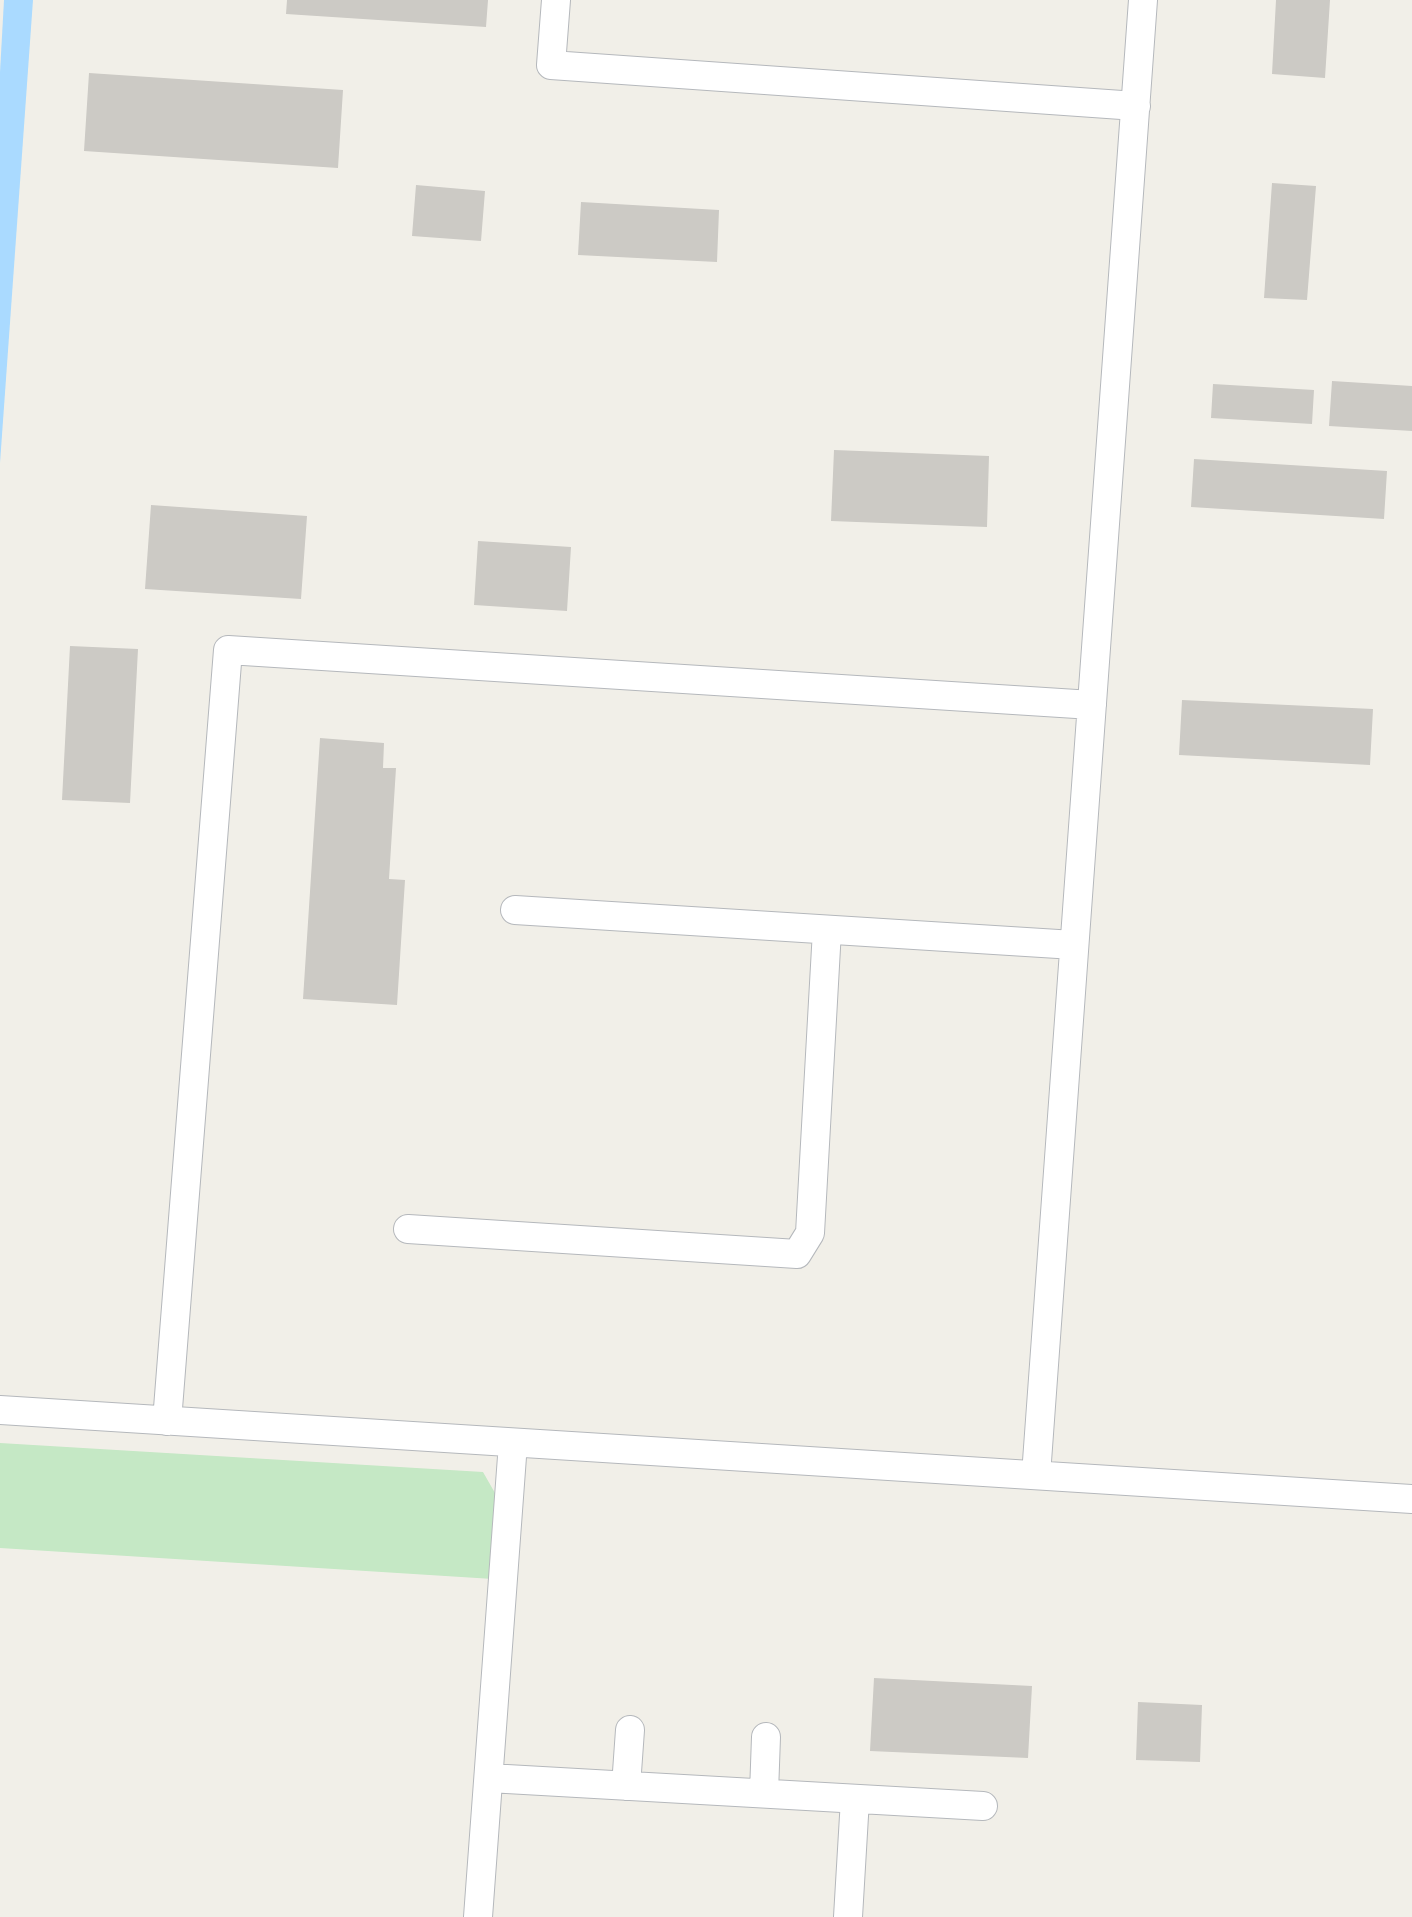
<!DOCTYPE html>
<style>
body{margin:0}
canvas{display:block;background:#f1efe8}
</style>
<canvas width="1412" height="1917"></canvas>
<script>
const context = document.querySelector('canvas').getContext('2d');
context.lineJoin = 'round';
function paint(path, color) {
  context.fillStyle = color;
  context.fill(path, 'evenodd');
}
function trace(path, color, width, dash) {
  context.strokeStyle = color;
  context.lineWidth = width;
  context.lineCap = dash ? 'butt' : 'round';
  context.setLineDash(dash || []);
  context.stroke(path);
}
paint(new Path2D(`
 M0,1443L483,1472L499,1500L493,1579L0,1548Z`), '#c5e8c5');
paint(new Path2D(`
 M4,0H33L0,463V72Z`), '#aadaff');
paint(new Path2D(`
 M287,0H488L486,27L286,14Z
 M1276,0H1330L1325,78L1272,74Z
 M89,73L343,90L338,168L84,151Z
 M1272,183L1316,186L1307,300L1264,298Z
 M416,185L485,191L481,241L412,236Z
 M581,202L719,210L717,262L578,255Z
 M1332,381L1412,386V431L1329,426Z
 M1213,384L1314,390L1312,424L1211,418Z
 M834,450L989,456L987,527L831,521Z
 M1194,459L1387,471L1384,519L1191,507Z
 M151,505L307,516L301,599L145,589Z
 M478,541L571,547L567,611L474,605Z
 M70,646L138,649L130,803L62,800Z
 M1182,700L1373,709L1370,765L1179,755Z
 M320,738L384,743L383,768H396L389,879L405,880L397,1005L303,999Z
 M874,1678L1032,1686L1028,1758L870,1751Z
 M1138,1702L1202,1705L1200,1762L1136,1760Z`), '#cccac5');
const minor = new Path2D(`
 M556,0L551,65L1136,106
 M515,910L1074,945
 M408,1229L797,1254L810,1233L827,930
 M0,1410L1412,1499
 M167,1421L228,650L1092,705
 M1036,1475L1143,0
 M489,1778L983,1806
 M626,1786L630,1730
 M764,1793L766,1737
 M478,1917L513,1443
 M848,1917L855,1799`);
trace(minor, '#b5b8bc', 30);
trace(minor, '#fff', 28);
</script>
